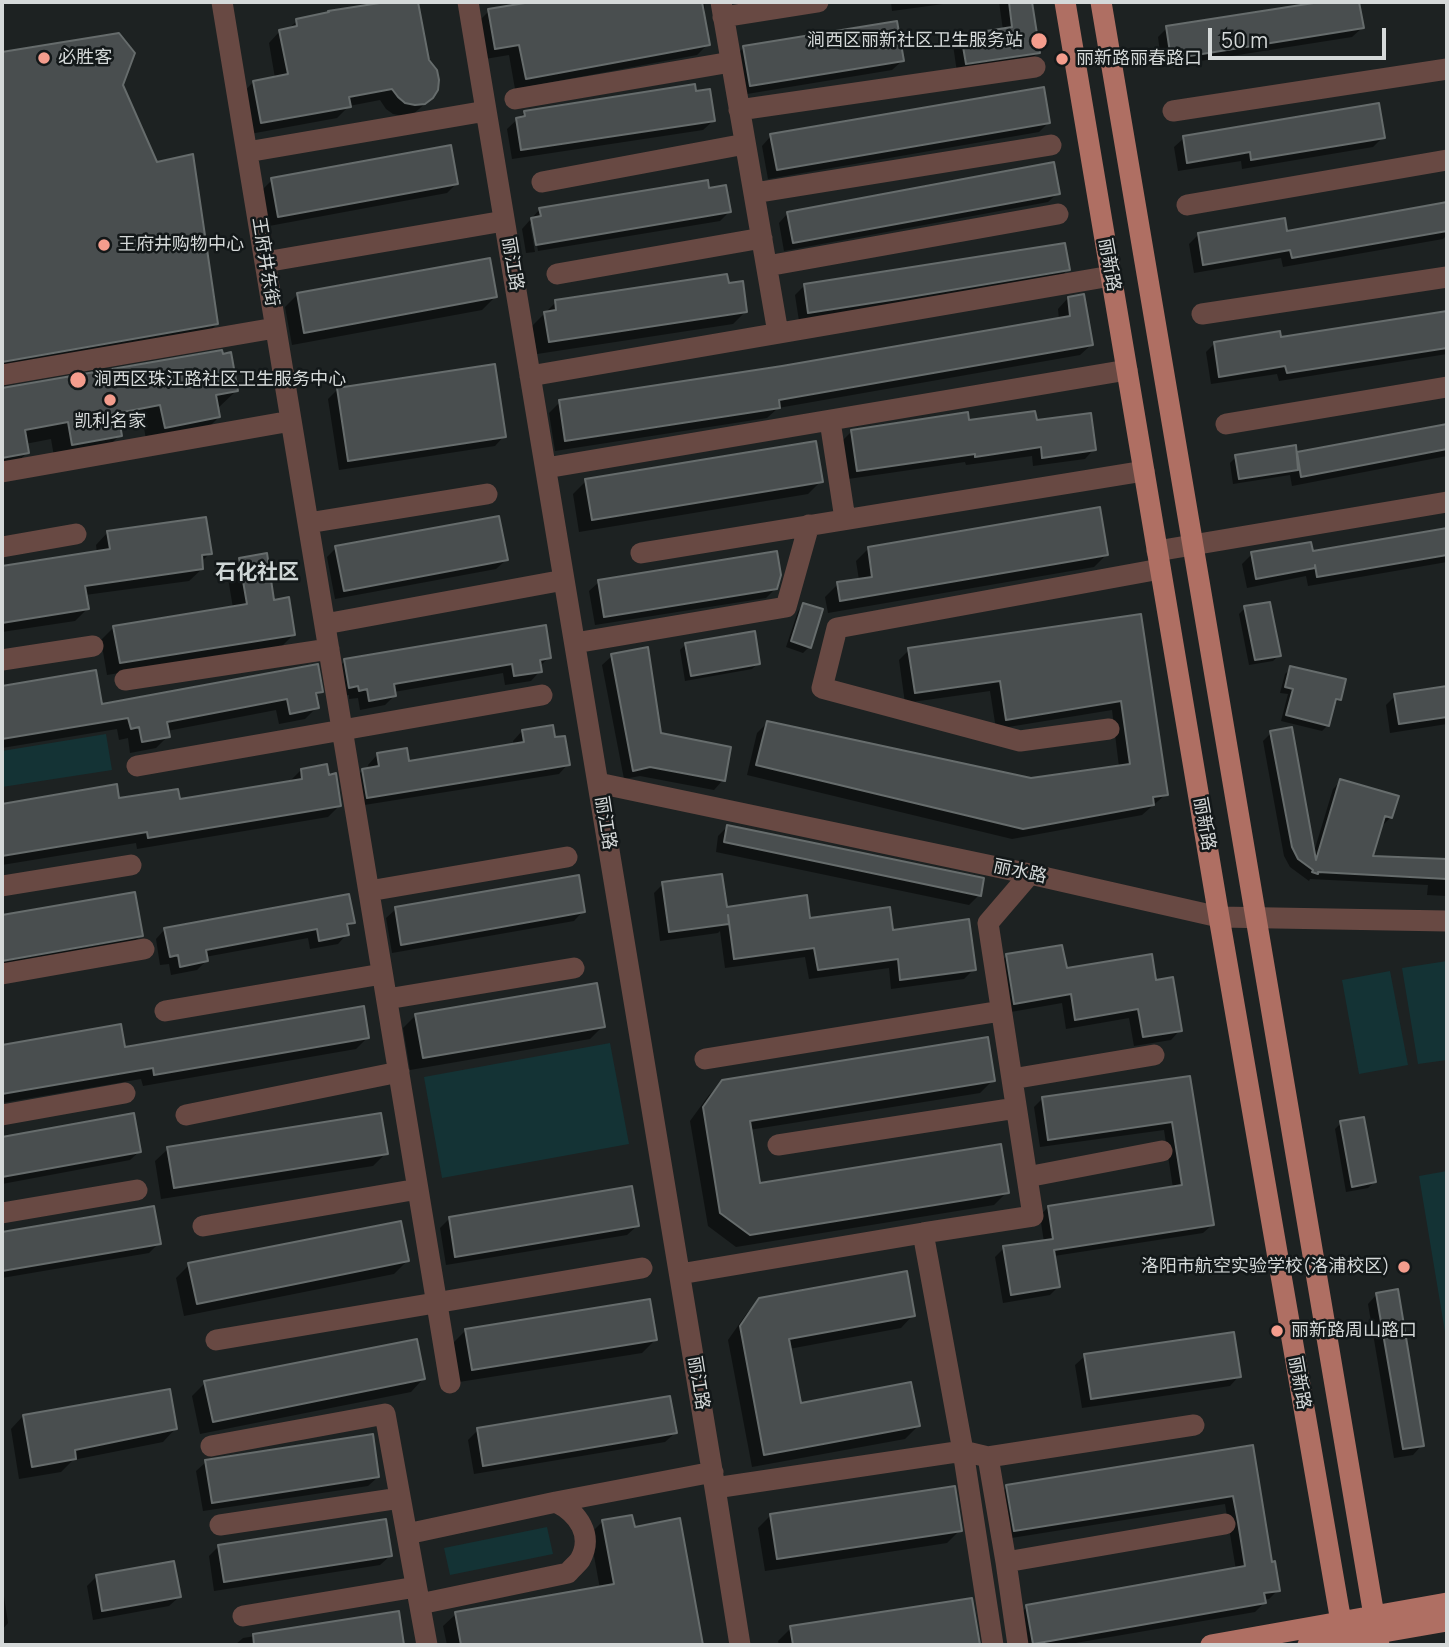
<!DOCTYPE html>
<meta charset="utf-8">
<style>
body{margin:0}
#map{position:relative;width:1449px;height:1647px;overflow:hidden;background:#1d2222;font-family:Manrope,sans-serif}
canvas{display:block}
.frame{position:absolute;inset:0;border:4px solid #d5d9d9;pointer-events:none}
.scale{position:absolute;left:1208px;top:28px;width:178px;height:32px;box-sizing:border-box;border:4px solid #d5d9d9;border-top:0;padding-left:9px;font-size:21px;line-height:24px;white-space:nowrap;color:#d5d9d9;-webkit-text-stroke:5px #131819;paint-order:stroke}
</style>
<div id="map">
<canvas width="1449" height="1647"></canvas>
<div class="frame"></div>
<div class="scale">50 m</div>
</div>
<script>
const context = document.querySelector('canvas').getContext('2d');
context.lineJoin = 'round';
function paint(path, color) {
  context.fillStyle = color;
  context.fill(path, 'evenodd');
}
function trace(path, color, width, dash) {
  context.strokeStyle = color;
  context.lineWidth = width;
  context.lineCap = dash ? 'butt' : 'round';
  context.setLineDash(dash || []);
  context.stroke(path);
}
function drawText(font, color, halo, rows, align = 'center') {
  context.font = font + ' Manrope,"Noto Sans SC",sans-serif';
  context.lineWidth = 5;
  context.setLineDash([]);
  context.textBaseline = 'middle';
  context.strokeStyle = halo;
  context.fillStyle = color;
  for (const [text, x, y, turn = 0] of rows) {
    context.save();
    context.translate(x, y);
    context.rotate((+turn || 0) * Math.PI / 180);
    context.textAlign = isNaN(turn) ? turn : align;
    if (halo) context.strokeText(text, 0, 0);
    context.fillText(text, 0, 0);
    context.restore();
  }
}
paint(new Path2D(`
 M106,734L112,770L2,787V751Z
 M1447,961V1060L1418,1064L1402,968Z
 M1390,971L1408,1065L1359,1074L1342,980Z
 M610,1043L629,1144L442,1178L424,1077Z
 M1447,1171V1344L1419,1176Z
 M547,1527L553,1554L450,1575L444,1548Z`), '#143335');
paint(new Path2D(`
 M395,2H416L428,61L432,97L419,109L412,115L403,116L393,114L386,109L380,100L349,106L337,118L250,134L242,94L253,82L275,78L269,43L280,31L287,30L297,21Z
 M541,2H704L705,11L702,14L708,44L697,55L515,89L509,55L485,59L478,22L489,11Z
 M891,2H958L892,11Z
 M999,2H1031L1039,52L1029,61L957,72L953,45L962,36L1003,30Z
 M1331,2H1358L1362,28L1352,37L1162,67L1158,37L1167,28Z
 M118,35L121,85L217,324L199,342L2,376V54Z
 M744,47L902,61L892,70L741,95L735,57Z
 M695,93L713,121L703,130L512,159L507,129L525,112Z
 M1048,123L1039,132L768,179L762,146L771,136Z
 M1383,137L1373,147L1242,169L1241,161L1178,171L1174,147L1184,138Z
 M272,180L456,184L447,193L269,226L262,190Z
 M708,190L729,212L720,221L538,251L533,221L530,224L535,252L526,253L522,229L540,209Z
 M1058,193L1048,202L784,251L779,223L788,213Z
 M1447,204V235L1443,239L1283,267L1281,258L1194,273L1189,244L1198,235L1285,233Z
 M1068,269L1059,279L799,321L795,295L804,286Z
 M727,285L746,311L733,324L537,354L532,326L556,302Z
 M298,294L495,297L482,310L292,345L285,307Z
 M1068,298L1091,345L1080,355L778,408L767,418L555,451L549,413L560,402L782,368L1059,319L1058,309Z
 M1447,312V354L1279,381L1277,374L1211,384L1206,352L1214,344L1279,339Z
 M2,389L4,390L236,391L217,409L219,417L201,435L147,445L143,422L119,427L120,435L102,453L55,462L51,439L25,444L27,453L9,470L2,472Z
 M338,389L504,436L495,446L339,470L328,399Z
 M968,422H1035L1094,449L1085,459L1033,466L1032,456L966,465L965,462L848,479L842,441L851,432Z
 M1447,426V456L1292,486L1290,475L1233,484L1230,463L1236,457H1295L1298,454Z
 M586,481H821L808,494L579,532L573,494Z
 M1447,530V562L1308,586L1306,576L1247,588L1242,564L1252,554L1311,553Z
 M108,532L210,553L201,562L202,569L189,581L85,595L87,609L75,621L2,632V568L97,553L96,545Z
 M336,548L506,560L496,569L335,599L327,557Z
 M869,548L1107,554L1094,567L828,613L825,597L838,584L859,580L856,561Z
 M240,559L273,601L294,634L281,647L107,675L101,640L114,627L233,608L227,572Z
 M599,582L776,588L766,598L595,625L589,591Z
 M804,605L809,647L803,653L786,647L798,611Z
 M1245,608L1279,655L1273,661L1249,665L1239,614Z
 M1139,616L1166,794L1142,815L1012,839L747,775L757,733L767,723L1031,780L1119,767L1112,710L996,729L990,691L905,703L899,660L909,650Z
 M686,644L758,663L752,669L685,681L680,650Z
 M612,656L659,735L723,780L714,790L640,776L624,779L602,665Z
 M549,657L539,667L540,671L531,681L505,685L503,673L394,692V696L385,705L360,710L358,698L349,699V695L339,696L335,671L345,661Z
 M1291,668L1339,700L1332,706L1328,725L1322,731L1281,721L1288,694L1280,693L1285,674Z
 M95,672L101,706L321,692L315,697L317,707L305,719L279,724L276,710L167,731L168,736L156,748L130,753L128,738L119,740L117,729L2,748V688Z
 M1447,687V724L1390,733L1386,705L1395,696Z
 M522,731L554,739L568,764L559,774L358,806L353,780L363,770L369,769L368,765L377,755L408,763L514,746L513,741Z
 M1271,733L1313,855L1333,789L1341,781L1391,817L1383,825L1381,824L1371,858L1447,861V896L1427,895L1428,885L1310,879L1309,881L1290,867L1284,856L1263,741Z
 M301,770L340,805L328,817L137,849L136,843L2,865V805L115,786L118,800L178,801L289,782Z
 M728,826L979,895L969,905L716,852L718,836Z
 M663,884L725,909L892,932L974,969L964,979L891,989L889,968L809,979L805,957L725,968L720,931L718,933L660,941L654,893Z
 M134,894L141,935L128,948L2,970V916Z
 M396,909L583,911L574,921L392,953L386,918Z
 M353,922L346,929L347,934L338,944L310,949L308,938L205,957L206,961L197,970L171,975L169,964L160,965L156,939L165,929Z
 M1007,956L1065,970L1155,982L1180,1030L1171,1040L1134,1046L1129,1018L1066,1029L1062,1003L1005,1013L997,965Z
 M416,1015L603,1026L590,1039L410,1070L403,1028Z
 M120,1026L124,1049L367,1038L356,1049L143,1086L141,1079L2,1103V1047Z
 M1189,1078L1212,1225L1203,1233L1054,1256L1058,1287L1050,1295L1003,1303L995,1257L1004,1248L1044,1242L1040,1216L1048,1207L1173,1188L1164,1130L1040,1147L1034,1107L1043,1098Z
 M993,1080L980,1093L749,1130L758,1185L1007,1192L994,1205L736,1247L708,1226L690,1121L709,1095L723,1082Z
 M133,1115L140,1151L130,1160L2,1184V1139Z
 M1341,1123L1374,1182L1368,1188L1346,1192L1335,1129Z
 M168,1149L386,1153L373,1166L161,1199L155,1161Z
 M153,1208L159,1243L149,1253L2,1278V1234Z
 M449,1219L637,1226L627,1235L446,1265L440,1228Z
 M407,1261L394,1274L184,1316L176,1278L189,1265Z
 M1377,1294L1422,1445L1413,1455L1394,1458L1368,1304Z
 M760,1300L913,1315L901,1328L789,1349L800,1405L918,1426L905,1439L752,1467L728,1340L747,1313Z
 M466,1330L655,1340L642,1353L459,1382L453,1343Z
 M1085,1356L1239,1376L1230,1386L1082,1408L1075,1365Z
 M423,1379L411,1392L200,1434L192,1396L205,1383Z
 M23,1416L175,1429L163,1442L73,1460L61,1472L19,1479L11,1429Z
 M478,1430L675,1433L665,1442L474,1474L468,1440Z
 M1252,1447L1271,1564L1278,1590L1269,1599L1263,1600L1264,1603L1255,1612L1064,1645H1023L1017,1616L1027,1607L1236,1570L1225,1504L1005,1539L998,1496L1007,1487Z
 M206,1462L378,1477L368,1486L203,1511L196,1471Z
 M771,1515L960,1530L947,1543L765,1571L758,1528Z
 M679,1520L701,1645H447L443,1626L456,1614L600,1589L590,1534L603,1521L633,1529Z
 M219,1546L390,1556L380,1565L214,1591L209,1556Z
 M96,1577L179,1597L169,1606L93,1620L87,1586Z
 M2,1583L8,1623L2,1630Z
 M971,1600L979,1645H779L778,1641L791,1628Z
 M398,1613L403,1645H235L243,1638Z`), '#0007');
const building = new Path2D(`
 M386,2H418L429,60L437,70L439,80L438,90L433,98L425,104L415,105L405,103L398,97L392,89L349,97L351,107L261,123L253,81L288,74L279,30L297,26L296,19L329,12L328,11Z
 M531,2H702L710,45L526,79L519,45L495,49L488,9Z
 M1009,2H1032L1040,53L966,64L961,35L1012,27Z
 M1320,2H1359L1364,28L1171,59L1166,26Z
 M897,21L904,61L750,86L743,46Z
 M119,33L135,53L123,85L157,162L193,154L218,324L2,362V52Z
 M695,84L696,91L710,89L715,121L521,150L516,118L525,116L524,111Z
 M1044,87L1050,123L777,170L770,134Z
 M1379,103L1385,138L1251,160L1250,152L1187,163L1183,136Z
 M451,145L458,184L278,217L271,178Z
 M1054,162L1060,194L793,243L787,212Z
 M708,180L709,188L726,185L731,212L536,245L531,218L541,216L539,208Z
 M1447,202V231L1292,258L1290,250L1203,265L1198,233L1285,218L1287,231Z
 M1065,243L1070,270L898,299L808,313L804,284Z
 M490,258L497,297L304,333L297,293Z
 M727,274L729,283L743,281L747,312L549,342L544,312L556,310L555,300Z
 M1084,294L1093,345L779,400L780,408L565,441L559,400L782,366L1070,316L1068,297Z
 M1447,311V348L1287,373L1285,366L1219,377L1214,342L1280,331L1281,337Z
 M222,350L223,354L231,352L238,391L216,395L220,417L165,428L160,405L118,413L122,436L72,445L68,422L25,430L29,453L2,458V388Z
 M495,364L506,437L348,461L337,388Z
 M1035,411L1037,420L1091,413L1096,450L1042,458L1041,447L975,457V454L857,471L851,430L968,412L969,420Z
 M1447,424V449L1301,477L1297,452Z
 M816,441L823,482L592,520L585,479Z
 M1296,445L1298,470L1239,479L1235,455Z
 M1100,507L1108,555L840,601L837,582L872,577L868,547Z
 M499,516L508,560L344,591L335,546Z
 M206,517L212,554L202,555L203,569L85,586L89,609L2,623V566L110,549L107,531Z
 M1447,528V555L1317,577L1315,565V568L1256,579L1251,552L1311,542L1313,551Z
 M777,551L781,575L777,589L604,617L598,580Z
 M267,553L274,600L289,597L295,635L120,663L113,626L247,604L239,558Z
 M1270,602L1281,656L1255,660L1244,606Z
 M803,603L823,609L811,648L791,641Z
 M1141,614L1168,795L1153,797L1154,805L1023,829L756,765L767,721L1031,778L1130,764L1121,701L1006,720L1000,681L915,693L908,648Z
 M546,625L551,658L540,660L542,672L514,676L512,664L394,684L396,696L369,701L367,689L359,691L358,686L349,688L344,659Z
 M755,631L760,664L691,676L685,643Z
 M648,647L661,733L731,747L725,781L650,767L633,771L611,654Z
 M318,664L323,692L316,693L319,708L290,714L287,699L167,722L170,737L142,742L139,727L131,729L128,718L2,739V686L96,670L102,704Z
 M1290,666L1346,679L1341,700L1336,699L1329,726L1286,715L1293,689L1285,687Z
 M1447,686V717L1399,724L1394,694Z
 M553,725L555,737L565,736L570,765L367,798L362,769L379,766L377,753L407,748L409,761L524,742L522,730Z
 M1292,727L1316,860L1340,779L1399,796L1392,818L1385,816L1373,856L1447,859V879L1318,872V874L1312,872L1313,870L1298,859L1292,847L1270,731Z
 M327,764L329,775L336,773L341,806L148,838L147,832L2,856V804L117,784L119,798L178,789L180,799L302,779L301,769Z
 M727,825L984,878L981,896L724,842Z
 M722,874L727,907L807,895L810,918L890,907L893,930L969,919L976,970L900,980L898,959L818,970L814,948L734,959L728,915L729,924L669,932L662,882Z
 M579,875L585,912L401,945L395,907Z
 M135,892L143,936L2,961V915Z
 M349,894L355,923L347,924L349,935L319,941L317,929L206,950L208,961L180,967L178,955L170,957L164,928Z
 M1062,945L1067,968L1152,954L1156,980L1173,977L1182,1031L1143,1037L1138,1009L1075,1020L1071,994L1014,1004L1006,954Z
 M597,983L605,1027L423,1058L415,1014Z
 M364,1006L369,1038L154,1075L153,1068L2,1094V1045L121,1024L125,1047Z
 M988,1037L995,1081L750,1121L760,1183L1001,1144L1009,1193L750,1235L720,1213L703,1107L722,1080Z
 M1190,1076L1214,1225L1054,1250L1060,1287L1011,1295L1003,1246L1053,1239L1048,1206L1182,1185L1172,1122L1048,1140L1042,1097Z
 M134,1113L141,1152L2,1177V1137Z
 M381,1113L388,1154L174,1188L167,1147Z
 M1364,1117L1376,1182L1352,1187L1340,1121Z
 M632,1186L639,1226L455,1257L449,1217Z
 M154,1206L161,1244L2,1271V1232Z
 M401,1221L409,1261L197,1304L188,1263Z
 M907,1271L915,1316L789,1339L801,1403L911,1382L920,1426L764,1455L740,1326L759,1298Z
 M1398,1289L1424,1446L1403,1449L1376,1293Z
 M650,1299L657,1340L472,1370L465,1329Z
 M1234,1332L1241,1377L1091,1399L1084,1354Z
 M417,1339L425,1379L213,1422L204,1381Z
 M170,1389L177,1429L75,1450L76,1459L32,1467L23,1415Z
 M670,1396L677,1433L483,1466L477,1428Z
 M373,1434L379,1477L212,1503L205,1460Z
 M1253,1445L1272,1562L1275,1561L1280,1591L1264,1593L1266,1603L1033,1644L1026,1605L1245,1566L1238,1522L1233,1496L1014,1531L1006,1485Z
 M955,1486L962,1531L777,1559L770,1514Z
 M632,1515L635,1527L680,1518L703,1645H461L455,1612L614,1584L602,1520Z
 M386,1519L392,1556L224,1582L218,1545Z
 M174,1561L181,1597L102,1611L96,1575Z
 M972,1598L980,1645H793L790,1626Z
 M399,1611L404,1645H254L253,1634Z`);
paint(building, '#494e4f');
trace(building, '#666c6c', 2);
trace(new Path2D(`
 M222,2L450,1383
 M468,2L715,1488L740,1645
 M721,2L778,333
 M723,17L818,2
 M515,99L731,62
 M739,110L1035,67
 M1173,111L1447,69
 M247,152L486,111
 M542,182L745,144
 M754,193L1051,145
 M1187,205L1447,160
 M265,262L504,221
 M767,266L1058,214
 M557,274L762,238
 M1202,314L1447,277
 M2,375L275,328
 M530,376L1111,276
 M830,421L845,519
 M1226,424L1447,387
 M546,468L1127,370
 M2,472L291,421
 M308,523L487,494
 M2,547L76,534
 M1157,551L1447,502
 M641,553L1144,471
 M325,624L564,580
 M575,643L786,607L809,525
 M2,660L93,646
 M125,680L329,649
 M1109,729L1020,741L822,688L837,628L1160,569
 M137,766L542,695
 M598,783L1030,874L1219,917L1447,921
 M2,886L131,865
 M369,891L567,857
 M2,974L144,949
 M387,999L574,968
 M165,1011L382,974
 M705,1059L1001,1011
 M1012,1079L1154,1055
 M2,1115L125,1093
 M186,1115L399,1072
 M778,1145L1016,1108
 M1027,1177L1162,1151
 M2,1213L137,1190
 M203,1226L418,1189
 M680,1274L923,1233
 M216,1340L642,1268
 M211,1446L385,1414L427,1645
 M988,1457L1006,1562L1018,1645
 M715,1488L963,1451L988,1457L1194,1425
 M556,1502L713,1472
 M220,1525L400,1498
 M407,1534L556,1502C578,1513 594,1535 580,1560C577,1564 571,1569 568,1573L420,1604
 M1006,1562L1225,1524
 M243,1616L416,1587
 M993,1645L963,1451L923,1233L1033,1216L988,923L1030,874`), '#684943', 21);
trace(new Path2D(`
 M1065,2L1219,917L1345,1645
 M1101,2L1379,1645
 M1211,1645L1447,1603
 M1308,1645L1447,1621`), '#af6f63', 21);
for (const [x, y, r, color] of [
 [1039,41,9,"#f49d8d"],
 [44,58,7,"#f49d8d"],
 [1062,59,7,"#f49d8d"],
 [104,245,7,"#f49d8d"],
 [78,380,9,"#f49d8d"],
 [110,400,7,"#f49d8d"],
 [1404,1267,7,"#f49d8d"],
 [1277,1331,7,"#f49d8d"]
]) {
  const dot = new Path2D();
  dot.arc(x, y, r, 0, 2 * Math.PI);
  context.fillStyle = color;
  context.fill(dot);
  trace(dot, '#131819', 2.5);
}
drawText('18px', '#d5d9d9', '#131819', [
 ["涧西区丽新社区卫生服务站",1023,41,"right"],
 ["必胜客",58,58],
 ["丽新路丽春路口",1076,59],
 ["王府井购物中心",118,245],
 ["涧西区珠江路社区卫生服务中心",94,380],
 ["凯利名家",110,422,"center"],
 ["洛阳市航空实验学校(洛浦校区)",1390,1267,"right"],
 ["丽新路周山路口",1291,1331]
], 'left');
drawText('18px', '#d5d9d9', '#131819', [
 ["王府井东街",265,262,81],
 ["丽江路",512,264,81],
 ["丽新路",1109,265,80],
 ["丽江路",605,823,81],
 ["丽新路",1204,824,80],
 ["丽水路",1020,872,12],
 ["丽江路",698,1383,81],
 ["丽新路",1299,1383,80]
]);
drawText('bold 21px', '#cfd6d6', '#131819', [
 ["石化社区",257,573]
]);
</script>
